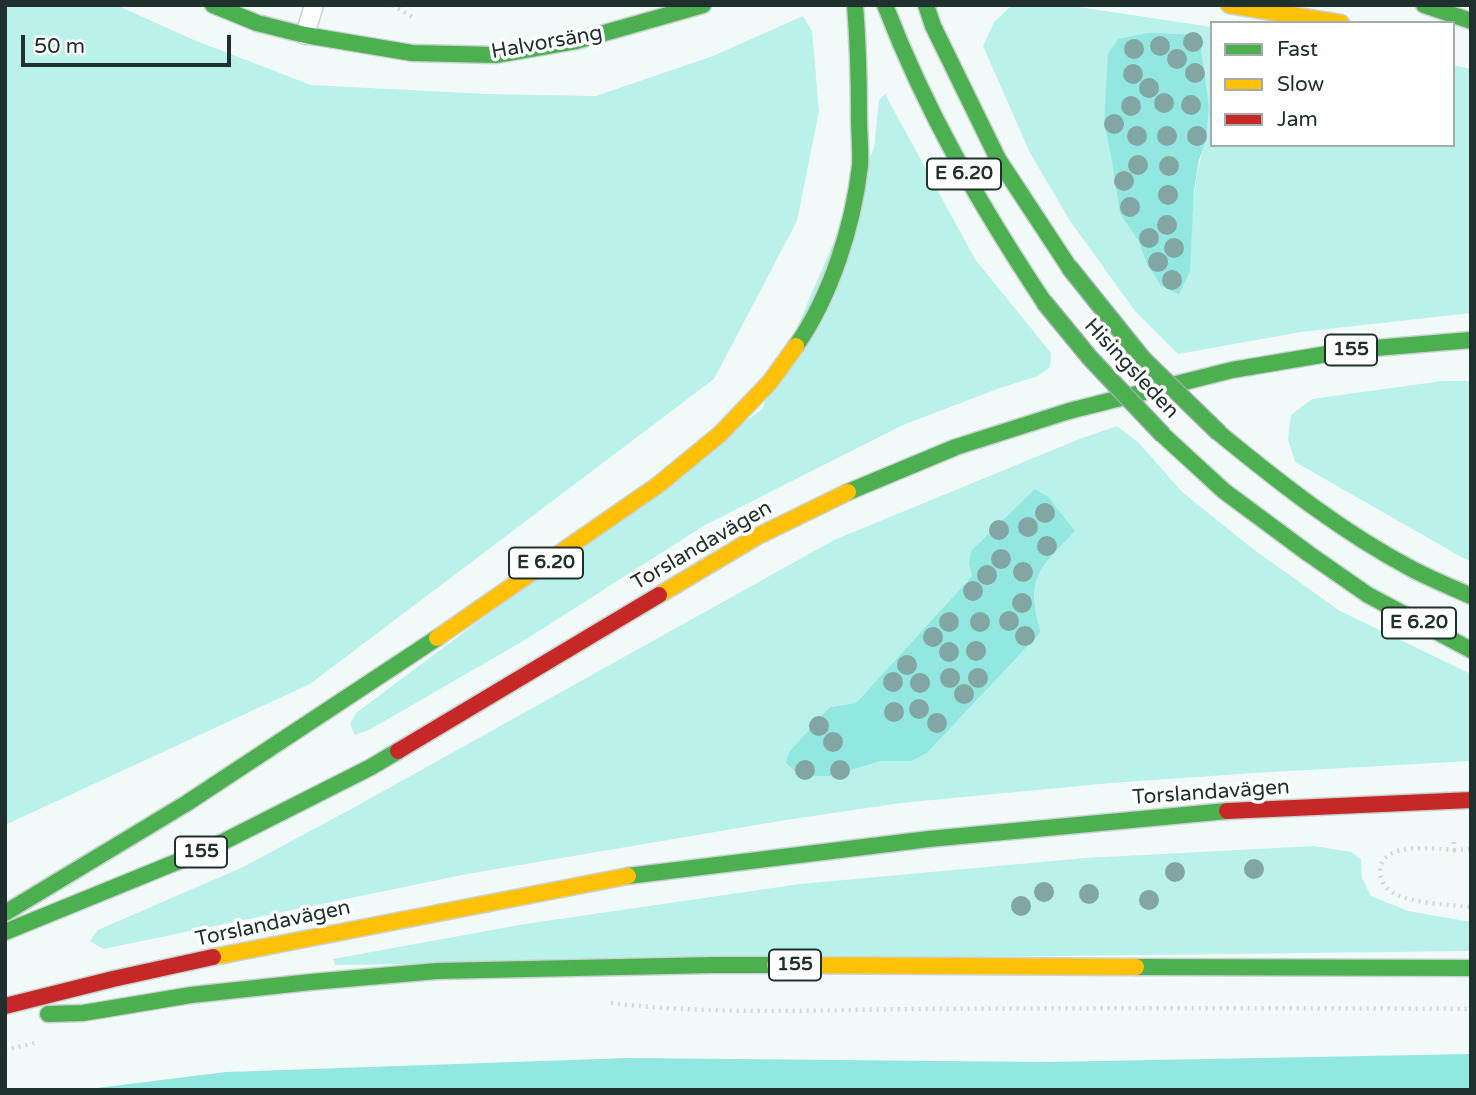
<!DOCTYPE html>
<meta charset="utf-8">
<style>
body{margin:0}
#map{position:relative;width:1476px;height:1095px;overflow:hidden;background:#f2faf9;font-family:"Varela Round",sans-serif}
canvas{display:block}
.frame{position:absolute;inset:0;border:7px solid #20302e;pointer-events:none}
.legend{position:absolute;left:1210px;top:21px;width:245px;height:126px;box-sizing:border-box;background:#fff;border:2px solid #a6acab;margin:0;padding:9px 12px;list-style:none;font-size:21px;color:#20302e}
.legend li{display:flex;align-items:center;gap:14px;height:35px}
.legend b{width:35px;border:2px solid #a6acab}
.scale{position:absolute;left:21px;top:35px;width:210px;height:32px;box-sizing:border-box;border:4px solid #20302e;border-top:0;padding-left:9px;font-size:21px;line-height:24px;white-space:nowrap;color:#20302e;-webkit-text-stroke:5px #fff;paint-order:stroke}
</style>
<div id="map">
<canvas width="1476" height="1095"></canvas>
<div class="frame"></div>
<ul class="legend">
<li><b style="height:9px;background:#4caf50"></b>Fast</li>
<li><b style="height:9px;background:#ffc107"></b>Slow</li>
<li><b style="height:9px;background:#c62828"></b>Jam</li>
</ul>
<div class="scale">50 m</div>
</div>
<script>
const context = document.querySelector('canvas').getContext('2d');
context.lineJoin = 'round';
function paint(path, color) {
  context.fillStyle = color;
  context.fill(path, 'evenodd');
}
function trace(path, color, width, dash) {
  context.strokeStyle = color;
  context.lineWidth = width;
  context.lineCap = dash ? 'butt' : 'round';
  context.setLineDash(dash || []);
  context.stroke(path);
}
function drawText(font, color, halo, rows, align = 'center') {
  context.font = font + ' "Varela Round",sans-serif';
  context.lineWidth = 7;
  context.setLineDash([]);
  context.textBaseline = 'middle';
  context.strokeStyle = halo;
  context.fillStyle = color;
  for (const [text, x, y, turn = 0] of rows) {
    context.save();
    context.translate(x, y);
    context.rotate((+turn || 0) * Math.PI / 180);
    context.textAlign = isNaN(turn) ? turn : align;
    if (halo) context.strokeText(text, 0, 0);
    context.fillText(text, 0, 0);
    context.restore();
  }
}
paint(new Path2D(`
 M5,5H116L194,40L311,85L488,94L596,96L713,56L803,16L812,31L819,111L797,221L714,379L310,684L5,825Z
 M1012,5H1065L1212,27V145H1453V65L1471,69V313L1301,332L1178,354L1135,311L1070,221L1030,153L983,46L994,22ZM1104,123L1206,141C1191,182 1192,227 1190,271L1146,262L1139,242L1120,214L1111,156Z
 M885,94L975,259L1051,353L1050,367L1038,376L1000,388L903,425L705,525L525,640L369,730L355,735L350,724L356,713L762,409L874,148L879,100Z
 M1442,381H1471V561L1463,558L1295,462L1288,439L1291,415L1312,399Z
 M1117,426L1139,443L1182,492L1253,549L1340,611L1471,674V761L1254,773L1111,783L901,803L786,820L467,874L103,949L90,941L98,930L243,867L353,808L834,540L1077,440ZM1074,531C1039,570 1025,576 1041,632L927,753L912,761H881L832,776L830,707L856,703L972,576L969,564Z
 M1314,846L1351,852L1361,859L1362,878L1371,896L1408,911L1471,922V951L335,965L333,959L525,924L800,884L1085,858Z`), '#bbf1eb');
paint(new Path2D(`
 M1148,33L1199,35L1209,107L1206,141L1199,160L1194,190L1190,271L1179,294L1161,286L1146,262L1139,242L1120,214L1111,156L1104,123L1108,54L1118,39Z
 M1035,489L1048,497L1075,531C1039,569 1025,577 1041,632L927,753L912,761H881L832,776H801L786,763L789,752L830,707L856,703L972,576L969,564L971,551Z
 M1471,1054V1090H81L226,1072L628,1058L1046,1062Z`), '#92e8e1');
const lane = new Path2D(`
 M305,35L314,5`);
const fast = new Path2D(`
 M213,5L257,23L305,35L412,53L496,55L576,41L703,5
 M885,5C926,112 981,207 1044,302
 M926,5L933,26L998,159L1069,267
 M1424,5L1471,21
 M1437,5L1444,11
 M796,346C831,296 853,226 860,166C861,150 859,133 859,117C859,80 858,42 855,5
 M1219,433C1280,483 1342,532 1412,569C1431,579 1451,587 1471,596
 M1163,435L1224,491L1309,554L1368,595L1471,650
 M848,492L956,447L1069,411L1232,370L1351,350L1471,340
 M628,876L929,839L1227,811
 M5,913L187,803L437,638
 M5,932L211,848L371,767L398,751
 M1136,967L1471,968
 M48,1014L83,1013L191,995L311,982L437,971L713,965H775`);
const slow = new Path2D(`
 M1229,5L1341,23
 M1258,9L1262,5
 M659,595L758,536L848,492
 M437,638L658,485L720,434L770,382L796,346
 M213,957L628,876
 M775,965L1136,967`);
const jam = new Path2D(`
 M398,751L659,595
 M1227,811L1471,800
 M5,1006L113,979L213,957`);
trace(lane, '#c9d4d2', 21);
trace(fast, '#c9d4d2', 19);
trace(slow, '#c9d4d2', 19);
trace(jam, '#c9d4d2', 19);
trace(new Path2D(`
 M392,5L414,18
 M1454,842V850C1434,849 1379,840 1380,873C1381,883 1387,890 1395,894C1412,903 1451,905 1471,907
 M1454,850L1471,849
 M611,1003C718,1016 827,1009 935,1009C1113,1008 1292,1008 1471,1009
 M5,1050L35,1043`), '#d4d7d6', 4.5, [2, 5]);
trace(lane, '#fdfefe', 18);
trace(fast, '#4caf50', 16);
trace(slow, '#ffc107', 16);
trace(jam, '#c62828', 16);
const fastBridge = new Path2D(`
 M1069,267L1143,359L1219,433
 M1044,302L1090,358L1163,435`);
trace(fastBridge, '#9db0ae', 19, []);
trace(fastBridge, '#4caf50', 16);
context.fillStyle = '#82a6a3';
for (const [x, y] of [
 [1193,42],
 [1160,46],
 [1134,49],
 [1177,59],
 [1195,73],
 [1133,74],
 [1149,88],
 [1164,103],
 [1191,105],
 [1131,106],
 [1114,124],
 [1137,136],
 [1167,136],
 [1197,136],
 [1138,165],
 [1169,166],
 [1124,181],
 [1168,195],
 [1130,207],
 [1167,225],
 [1149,238],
 [1174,248],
 [1158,262],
 [1172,280],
 [1045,513],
 [1028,527],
 [999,530],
 [1047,546],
 [1001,559],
 [1023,572],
 [987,575],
 [973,591],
 [1022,603],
 [1009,621],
 [949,622],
 [980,622],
 [1025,636],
 [933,637],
 [976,651],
 [949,652],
 [907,665],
 [950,678],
 [978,678],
 [893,682],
 [920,683],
 [964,694],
 [919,709],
 [894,712],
 [937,723],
 [819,726],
 [833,742],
 [805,770],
 [840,770],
 [1254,869],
 [1175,872],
 [1044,892],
 [1089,894],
 [1149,900],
 [1021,906]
]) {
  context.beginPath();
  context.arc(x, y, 10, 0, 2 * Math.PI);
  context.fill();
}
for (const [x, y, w] of [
 [964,174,74],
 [1351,350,52],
 [546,563,74],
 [1419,623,74],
 [201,852,52],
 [795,965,52]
]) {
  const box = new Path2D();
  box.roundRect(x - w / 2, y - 15.5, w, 31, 5);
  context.fillStyle = '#fff';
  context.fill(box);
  trace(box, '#20302e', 2);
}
drawText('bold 19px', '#20302e', null, [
 ["E 6.20",964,174],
 ["155",1351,350],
 ["E 6.20",546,563],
 ["E 6.20",1419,623],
 ["155",201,852],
 ["155",795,965]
]);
drawText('21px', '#20302e', '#fff', [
 ["Halvorsäng",547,43,-10],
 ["Hisingsleden",1131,369,47],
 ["Torslandavägen",702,546,-30],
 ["Torslandavägen",1211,793,-4],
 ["Torslandavägen",273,924,-12]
]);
</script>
